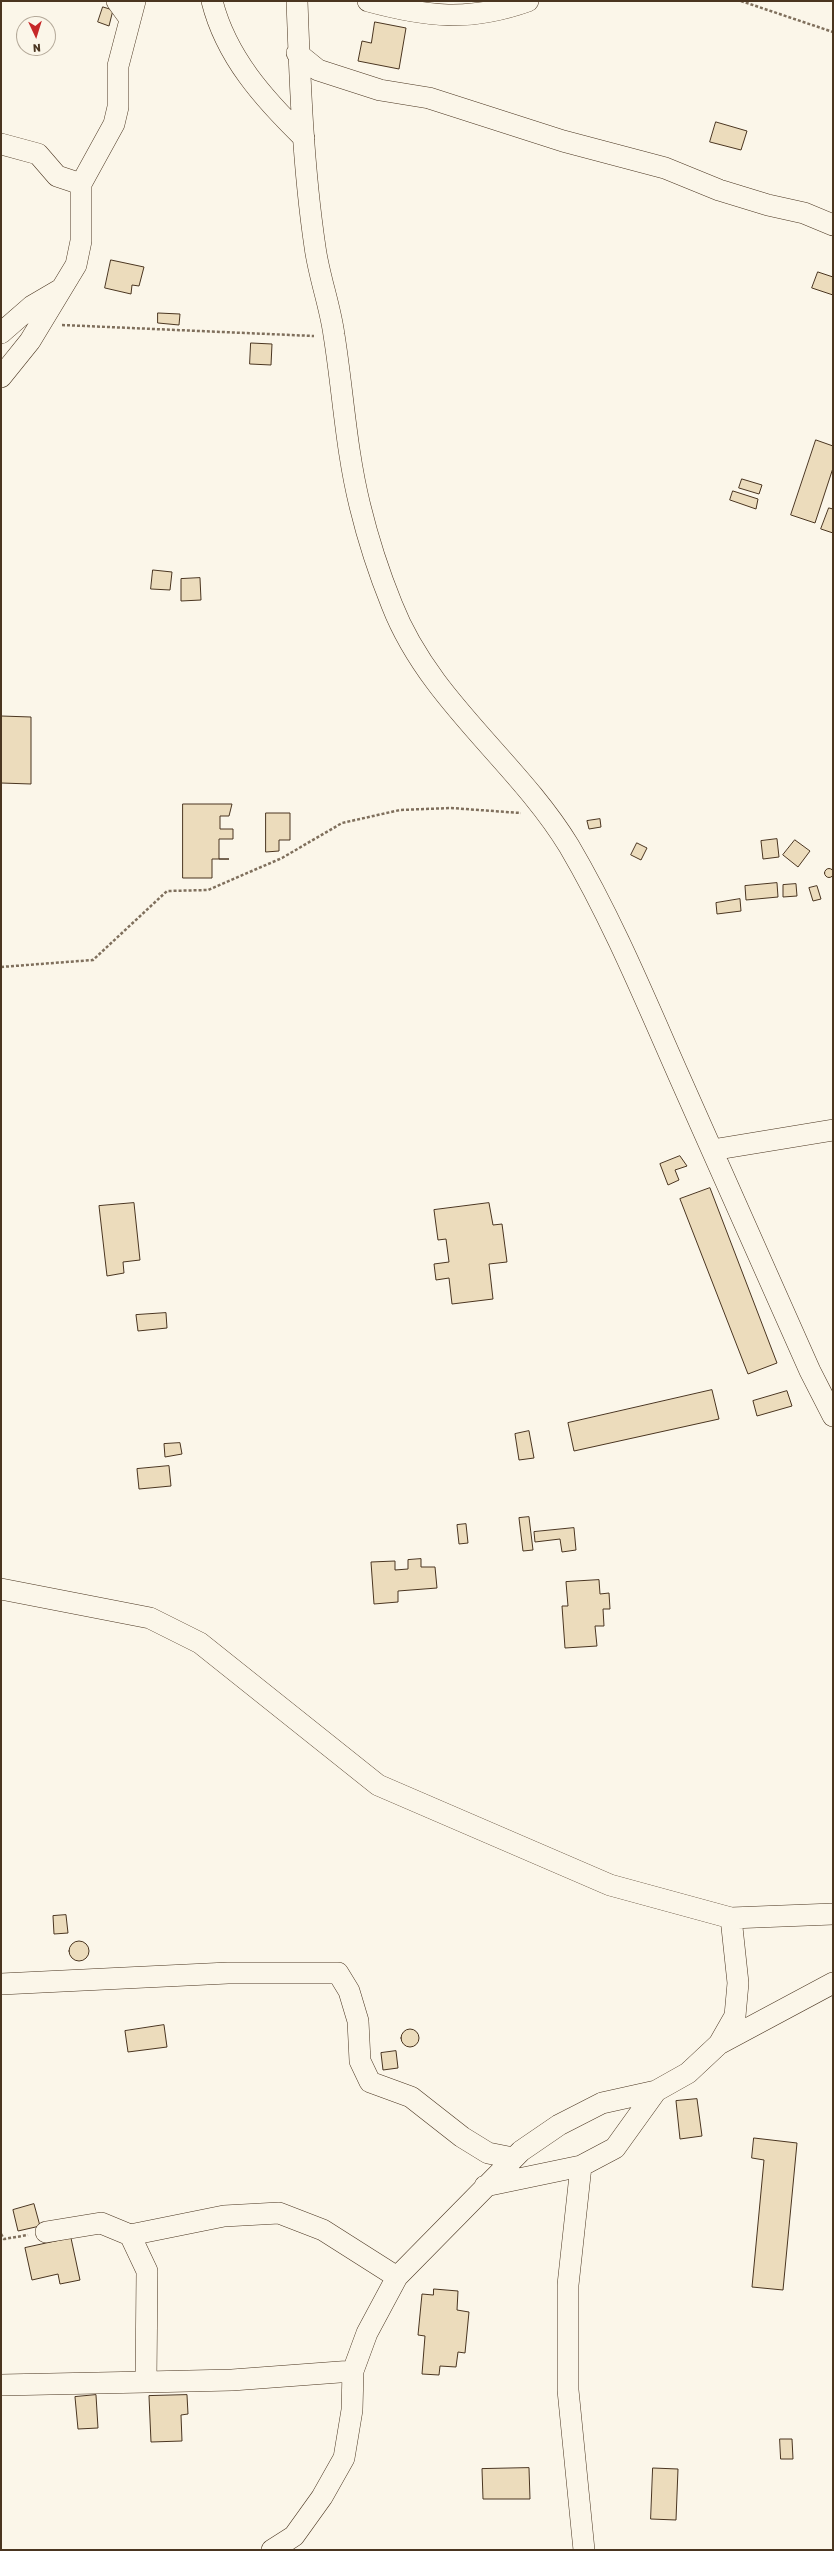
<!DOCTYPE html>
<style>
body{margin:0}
#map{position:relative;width:834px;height:2551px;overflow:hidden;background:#fbf6e9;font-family:Rubik,sans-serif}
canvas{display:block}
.frame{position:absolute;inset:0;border:2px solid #4a3520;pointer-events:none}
.north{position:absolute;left:16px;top:16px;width:40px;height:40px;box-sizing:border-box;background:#fbf6e9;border:1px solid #b4a999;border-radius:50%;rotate:176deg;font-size:11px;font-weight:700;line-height:16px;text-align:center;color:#4a3520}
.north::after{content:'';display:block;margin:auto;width:14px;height:18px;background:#c62828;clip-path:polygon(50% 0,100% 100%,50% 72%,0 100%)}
</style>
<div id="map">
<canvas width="834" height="2551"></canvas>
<div class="frame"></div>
<div class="north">N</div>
</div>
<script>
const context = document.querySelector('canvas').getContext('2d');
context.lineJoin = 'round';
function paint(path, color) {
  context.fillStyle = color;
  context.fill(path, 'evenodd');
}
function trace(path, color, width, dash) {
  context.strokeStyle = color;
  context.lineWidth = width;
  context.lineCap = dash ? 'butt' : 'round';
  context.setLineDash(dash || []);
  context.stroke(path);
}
const building = new Path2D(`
 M103,7L113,10L109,26L98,22Z
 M375,22L406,28L399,69L358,61L362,41L371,43Z
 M716,122L747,131L741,150L710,142Z
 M111,260L144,267L139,286L132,285L131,294L105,288Z
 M818,272L833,277V295L812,288Z
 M158,313L180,314L179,325L158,323Z
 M251,343L272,344L271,365L250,364Z
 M816,440L833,446V468L815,523L791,515Z
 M742,479L762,485L759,494L739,488Z
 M733,491L758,499L756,509L730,500Z
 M829,508L833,509V533L821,529Z
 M153,570L172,572L170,590L151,589Z
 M200,578L201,600L181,601V579Z
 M1,716L31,717V784L1,783Z
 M183,804H232L229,816H220V829H233V839H219V859H229H212V878H183Z
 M266,813H290V840H279V851L266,852Z
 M600,819L601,827L589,829L587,821Z
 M777,839L779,857L763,859L761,841Z
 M795,840L810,851L798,867L783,855Z
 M637,843L647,848L641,860L631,855Z
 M824.5 873a4.5 4.5 0 1 1 9 0a4.5 4.5 0 1 1-9 0Z
 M777,883L778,897L746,900L745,886Z
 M796,884L797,896L783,897V885Z
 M817,886L821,899L813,901L809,888Z
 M740,899L741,911L717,914L716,903Z
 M680,1156L687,1166L675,1170L679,1180L668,1185L660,1164Z
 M710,1188L777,1363L748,1374L680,1199Z
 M134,1203L140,1260L123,1262L124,1273L107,1276L99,1206Z
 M489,1203L493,1225L502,1224L507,1262L489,1264L493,1299L452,1304L449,1278L436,1280L434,1264L449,1262L446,1239L438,1240L434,1210Z
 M166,1313L167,1328L138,1331L136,1315Z
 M712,1390L719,1419L574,1451L568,1423Z
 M787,1391L792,1406L757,1416L753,1401Z
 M529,1431L534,1458L519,1460L515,1434Z
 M180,1443L182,1454L165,1457L164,1444Z
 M169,1466L171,1486L139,1489L137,1469Z
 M529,1517L533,1550L523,1551L519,1518Z
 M466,1524L468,1543L459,1544L457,1525Z
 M574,1528L576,1550L562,1552L560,1539L535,1542L534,1532Z
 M421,1559V1567H435L437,1588L398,1591V1602L374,1604L371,1562L395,1561V1570L408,1569V1560Z
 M599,1580L600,1594L609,1593L610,1609H603L604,1626H595L597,1646L565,1648L562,1606H568L566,1582Z
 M66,1915L68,1933L54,1934L53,1916Z
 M69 1951a10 10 0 1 1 20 0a10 10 0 1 1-20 0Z
 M164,2025L167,2047L128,2052L125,2031Z
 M401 2038a9 9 0 1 1 18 0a9 9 0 1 1-18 0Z
 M396,2051L398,2068L383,2070L381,2053Z
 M697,2099L702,2136L680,2139L676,2101Z
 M754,2138L797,2143L783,2290L752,2287L764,2160L752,2158Z
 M34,2204L40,2226L18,2231L13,2210Z
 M71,2238L80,2280L60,2284L58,2274L32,2280L25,2248Z
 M434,2289L458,2291L457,2310L469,2312L465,2353L458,2352L456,2367L440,2366L439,2375L422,2374L425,2336L418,2335L422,2294L433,2295Z
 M96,2395L98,2428L78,2429L75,2397Z
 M187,2395L188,2414L181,2415L182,2441L151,2442L149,2396Z
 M780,2439H792L793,2459H781Z
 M529,2468L530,2499H483L482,2469Z
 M653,2468L678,2469L676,2520L651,2519Z`);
paint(building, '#ecdcbc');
trace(building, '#4a3520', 1);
const minor = new Path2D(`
 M117,1L130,19
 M212,1C226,57 264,99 304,138
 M297,1C300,83 303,166 315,247C319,277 330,305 334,335C343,391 346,450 360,506C368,539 379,573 392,605C429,700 517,761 569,846C612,919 645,999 679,1076C722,1174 766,1272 810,1371L833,1416
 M368,1C427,17 469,22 528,1
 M297,53L318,70L380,90L429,98L563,141L665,168L719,190L768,205L804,213L833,225
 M1,144L38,154L57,176L81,184
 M1,333L32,306L61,289
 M1,377L30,341L76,265L81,241V184L114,124L118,107V66L135,1
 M712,1150L833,1130
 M1,1589L150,1618L200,1643L378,1785L610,1885L731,1918L833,1914
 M1,1984L228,1973H338L349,1991L358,2021L360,2061L370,2082L411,2097L462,2137L488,2153L513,2158
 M719,2044L833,1983
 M581,2166L568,2285V2390L584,2550
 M485,2186L581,2166L615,2148L656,2091
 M46,2232L101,2223L130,2235L147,2271L146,2382L232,2380L353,2371
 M130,2235L224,2216L279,2213L323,2230L397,2277
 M1,2385L146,2382
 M272,2550L294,2536L322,2497L344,2458L352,2410L353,2371L367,2333L397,2277L521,2151L559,2125L602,2103L656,2091L688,2073L719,2044L735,2016L738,1983L731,1918`);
trace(minor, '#4a3520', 22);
trace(new Path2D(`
 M741,1L833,32
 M62,325L314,336
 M1,967L93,960L167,891L208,890L282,858L342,823L400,810L451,808L521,813
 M1,2234L4,2239L28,2235`), '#7f6f5c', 2.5, [3, 2]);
trace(minor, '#fbf6e9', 21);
</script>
